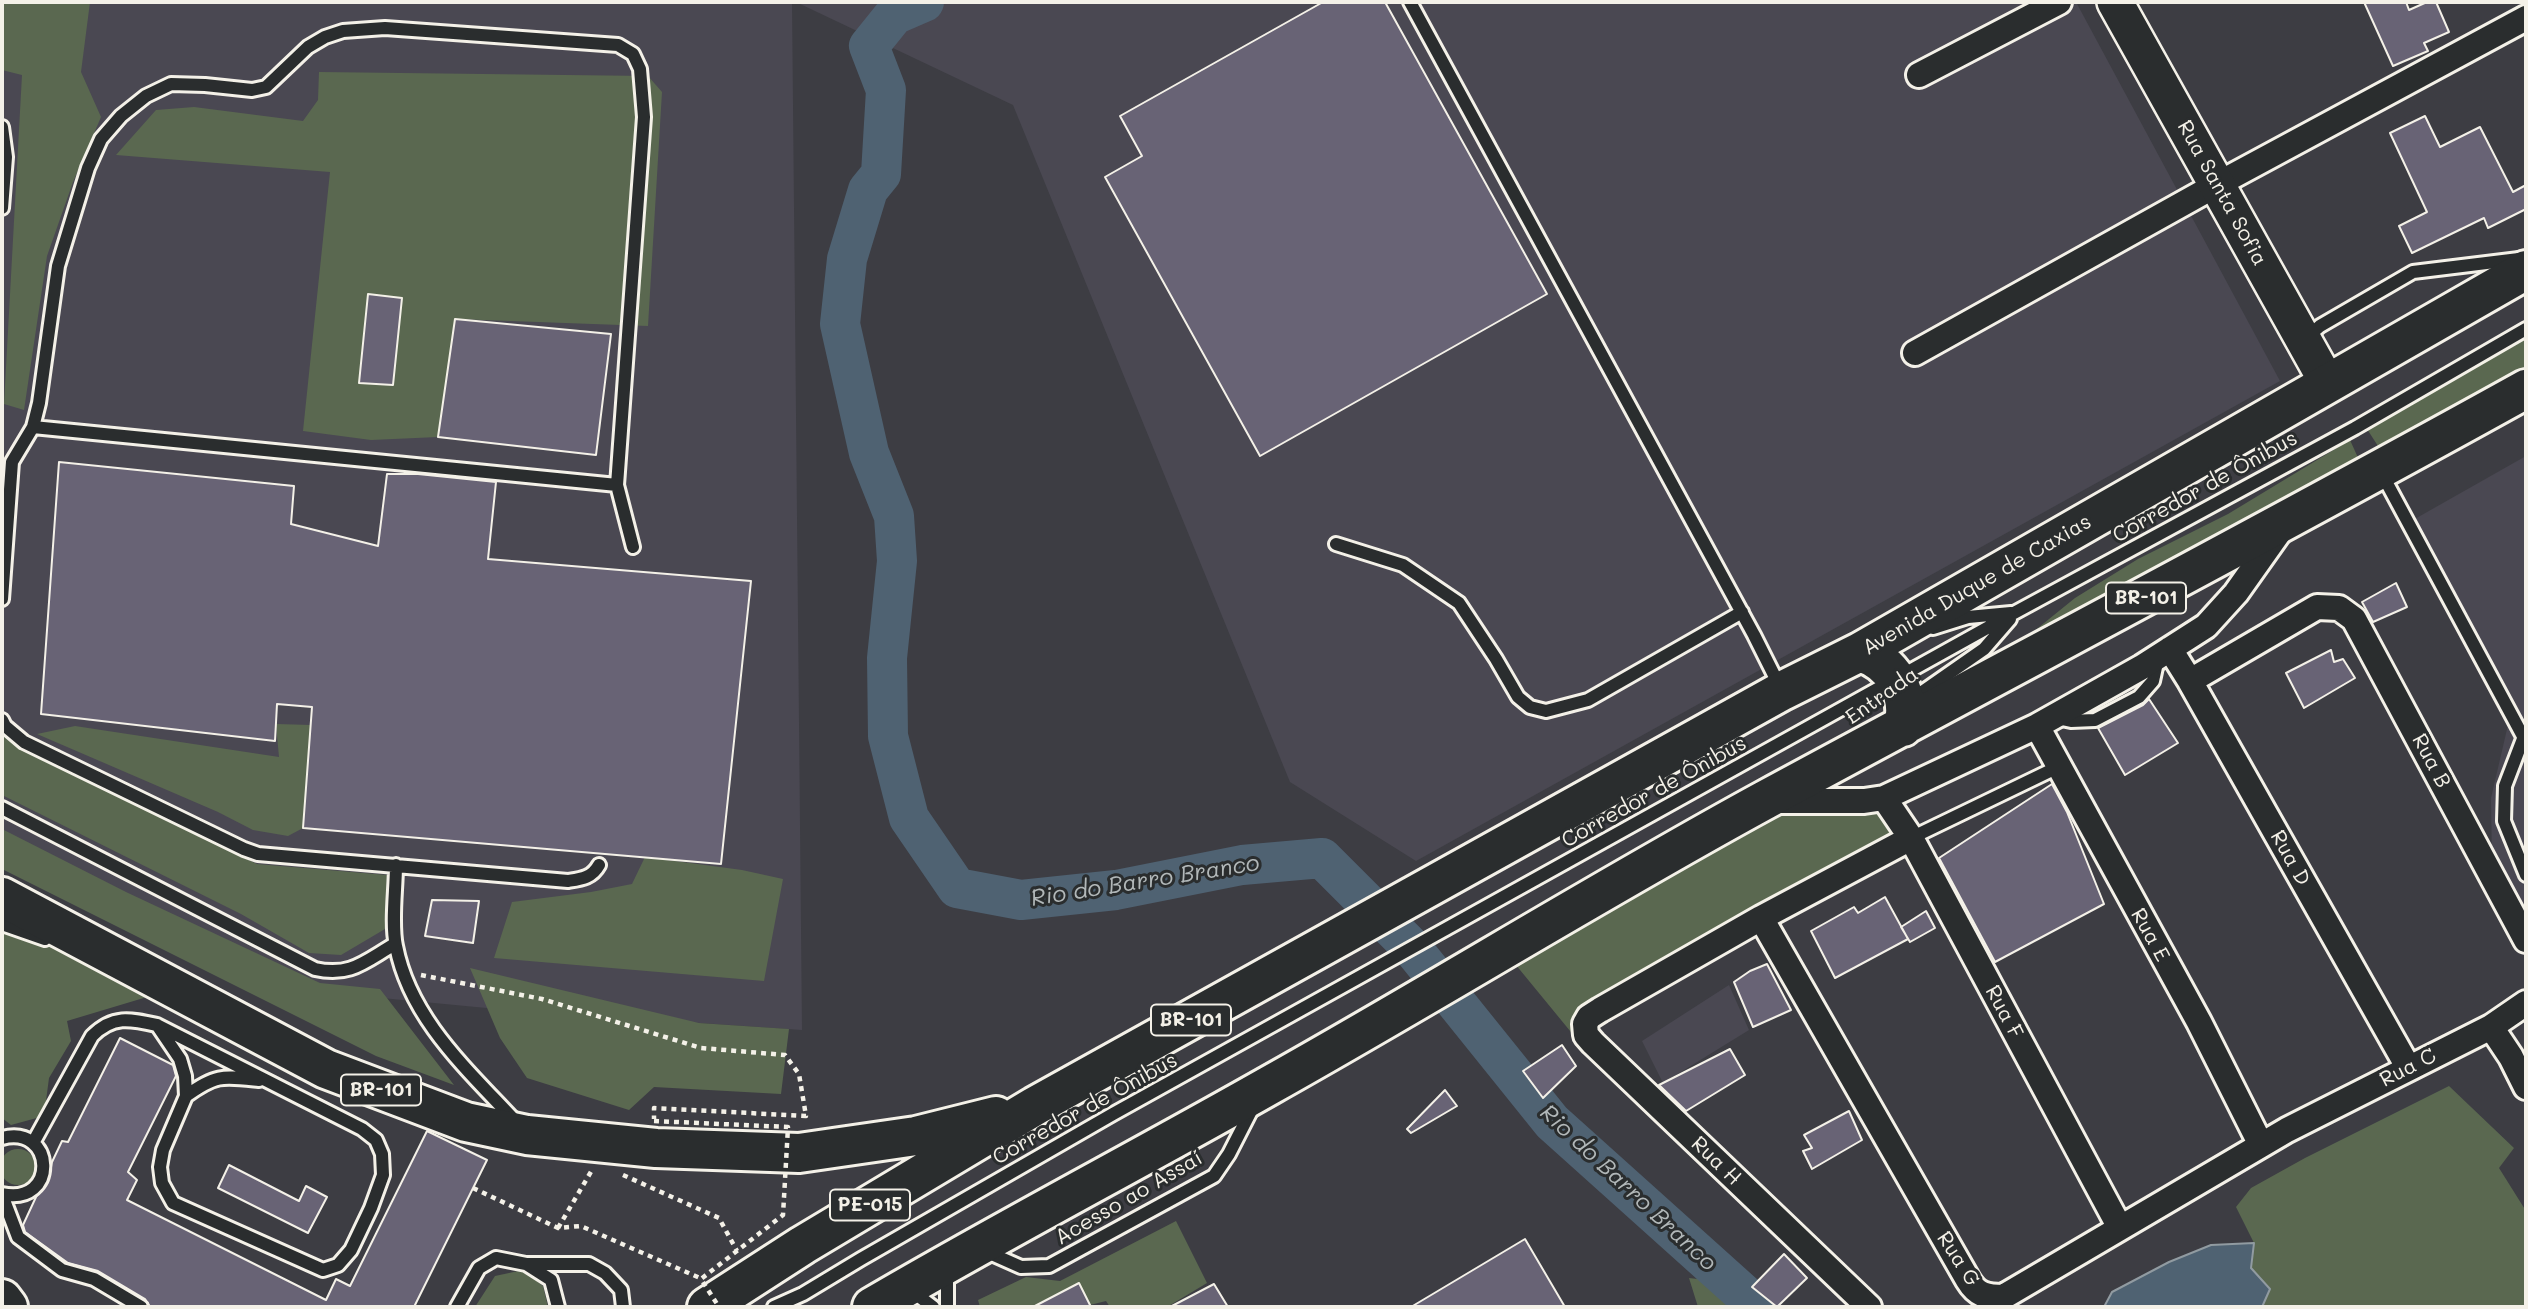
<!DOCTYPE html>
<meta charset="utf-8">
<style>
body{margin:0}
#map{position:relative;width:2528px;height:1309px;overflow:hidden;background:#3d3d43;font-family:Mali,sans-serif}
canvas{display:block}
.frame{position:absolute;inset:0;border:4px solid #f4f1e8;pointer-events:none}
</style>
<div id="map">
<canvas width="2528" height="1309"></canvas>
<div class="frame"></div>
</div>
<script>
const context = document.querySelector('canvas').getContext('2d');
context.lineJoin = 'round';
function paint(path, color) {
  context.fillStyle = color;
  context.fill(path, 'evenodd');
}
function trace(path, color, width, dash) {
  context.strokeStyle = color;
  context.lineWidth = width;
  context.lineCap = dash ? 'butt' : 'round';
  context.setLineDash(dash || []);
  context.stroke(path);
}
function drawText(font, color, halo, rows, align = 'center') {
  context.font = font + ' Mali,sans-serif';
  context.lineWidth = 6;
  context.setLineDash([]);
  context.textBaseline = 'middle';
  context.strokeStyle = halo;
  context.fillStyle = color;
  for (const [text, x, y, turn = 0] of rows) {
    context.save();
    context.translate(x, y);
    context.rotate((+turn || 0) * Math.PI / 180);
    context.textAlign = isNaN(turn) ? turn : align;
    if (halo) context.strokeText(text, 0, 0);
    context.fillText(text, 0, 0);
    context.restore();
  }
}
paint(new Path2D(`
 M2,2H792L802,1030L497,1009L298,990L2,852Z
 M796,2H2076L2280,381L1416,861L1290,782L1013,105Z
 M2526,456V926L2492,863L2491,798L2508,725L2424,561L2413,520Z
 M1729,985L1749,1030L1663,1083L1642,1041Z`), '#4a4852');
paint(new Path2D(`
 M2,2H90L81,72L101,117L73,182L47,256L24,410L4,404L22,75L2,70Z
 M319,72L648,76L662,92L648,326L455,319L438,437L371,440L303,431L330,172L116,155L156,110L194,107L303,121L318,100Z
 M2526,335V381L2387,460L2367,429Z
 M2350,440L2364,471L1994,670L2033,632L2075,598L2138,559L2228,514Z
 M276,724L311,725L303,828L288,836L253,830L218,812L37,734L75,726L279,757Z
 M2,735L257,864L387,875L385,929L341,955L309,953L241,914L2,795Z
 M1885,801L1914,850L1575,1037L1511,959L1774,814Z
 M2,829L126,892L320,983L380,989L454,1085L376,1056L2,869Z
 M645,857L742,870L783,879L764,981L494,958L512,902L591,892L632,884Z
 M2,930L43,942L147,997L67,1021L71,1041L49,1078L44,1116L11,1125L2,1118Z
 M470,968L699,1023L789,1029L781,1094L654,1087L629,1110L527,1078L500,1038Z
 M2449,1086L2514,1148L2499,1168L2526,1211V1307H2262L2270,1289L2251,1269L2254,1243L2236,1207L2251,1188L2305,1158Z
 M0 1167a18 18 0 1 1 36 0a18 18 0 1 1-36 0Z
 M1176,1221L1207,1283L1167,1307H1110L1106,1301L1090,1305L1079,1283L1033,1307H980L978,1300L1026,1277L1060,1281Z
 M523,1270L543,1286L548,1307H475L495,1276Z
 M1689,1278L1715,1281L1745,1307H1698Z`), '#5a6850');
const water = new Path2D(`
 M2254,1243L2251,1268L2270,1289L2262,1307H2104L2112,1292L2169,1262L2211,1245Z`);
paint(water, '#4f6272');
trace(water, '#919ba1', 2);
trace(new Path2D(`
 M924,2L894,15L869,46L886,90L881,174L868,190L847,259L840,324L869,453L894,516L897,561L887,658L888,736L909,818L957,888L1021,900L1116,890L1242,865L1322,858L1412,948L1552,1122L1758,1307`), '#4f6272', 40);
const building = new Path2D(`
 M1323,2H1385L1547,294L1260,456L1105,177L1142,156L1120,116Z
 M2364,2H2406L2409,10L2427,2H2436L2449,32L2424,43L2428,51L2393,66Z
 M2425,116L2440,147L2480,127L2513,192L2526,185V209L2488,228L2484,218L2412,253L2399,226L2427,212L2390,133Z
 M368,294L402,298L393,385L359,383Z
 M455,319L611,334L596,455L438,437Z
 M59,462L294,486L291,524L378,546L387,474H418L496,482L488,559L751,581L721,864L303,828L312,707L277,704L275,741L41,714Z
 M2396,583L2407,607L2373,622L2362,602Z
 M2331,650L2334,662L2343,659L2355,678L2304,708L2286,673Z
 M2149,699L2178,743L2125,775L2098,728L2143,705Z
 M2052,784L2067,812L2104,904L1995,962L1939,858Z
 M1885,897L1908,939L1835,978L1811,931L1854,907L1858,913Z
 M432,900L479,901L473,943L425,936Z
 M1926,911L1935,928L1910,942L1901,927Z
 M1767,964L1791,1010L1753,1027L1734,982L1750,971Z
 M120,1038L173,1065L176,1076L128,1172L137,1180L127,1200L326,1300L336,1279L350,1286L427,1131L487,1160L414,1307H150L145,1299L98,1271L68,1263L25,1232L23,1225L36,1197L48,1182L52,1162L62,1141L68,1142Z
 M1562,1045L1576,1066L1543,1098L1523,1071Z
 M1730,1049L1745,1075L1686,1111L1659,1085Z
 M1445,1090L1457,1106L1411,1133L1407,1129Z
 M1849,1111L1862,1140L1812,1169L1803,1151L1812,1148L1804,1135Z
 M229,1165L299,1201L306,1186L327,1197L308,1233L218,1188Z
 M1525,1239L1565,1307H1411Z
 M1784,1254L1807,1278L1777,1307L1752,1287Z
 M1079,1283L1091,1307H1033Z
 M1214,1284L1228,1307H1170Z`);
paint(building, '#686375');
trace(building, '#f4f1e8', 2);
const lane = new Path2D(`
 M1410,2L1754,635L1781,689
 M2,127L6,157L2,208
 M2305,339L2320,326L2413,272L2519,259
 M33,427L617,485
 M2382,474L2526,742
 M1336,544L1403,565L1459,603L1496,659L1518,697L1530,707L1546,711L1588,700L1742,612
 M2,599L12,462L33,427L39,403L58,266L88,168L101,139L121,116L146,96L171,84L205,85L252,90L266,87L308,47L325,37L343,31L385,28L618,45L633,54L640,69L644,117L617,485L633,547
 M1933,628L1968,617L2011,613
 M1908,702L1984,649L2010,619
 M2057,718L2071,721L2095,720L2139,697L2153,681L2158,658
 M2,720L5,726L24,742L244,849L258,854L568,881C581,879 592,878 599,865
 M2523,739L2505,786L2504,821L2526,875
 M2,808L315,969C351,977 365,961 395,944
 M1911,838L2058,767
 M396,865C396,890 391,923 396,946C410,1019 468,1070 516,1122
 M2,924L45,939
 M186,1096C216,1074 223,1076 259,1080
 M2,1138C55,1124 59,1206 2,1194
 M33,1143L92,1036C113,1015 130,1019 157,1025L362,1129L376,1140L382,1154L383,1175L371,1208L351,1250L338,1265L323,1270L173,1203L162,1183L160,1167L163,1150L186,1096L185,1076L180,1059L157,1025
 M2,1195L18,1237L62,1270L94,1279L141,1307
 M985,1251L1021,1267L1049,1266L1214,1176L1229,1154L1253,1107
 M526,1264L551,1280L558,1307
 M947,1269V1307
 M912,1291L933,1307
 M457,1307L479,1268L496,1258L526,1264H589L605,1273L621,1290L623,1307
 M774,1307L803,1294L861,1259L1113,1114L2014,613L2355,428L2526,329`);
const street = new Path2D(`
 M1919,75L2059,2
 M1915,353L2218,184L2526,18
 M2170,649L2190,681L2408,1067
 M2190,681L2317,607L2339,608L2354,619L2526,940
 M2037,726L2199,1022L2261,1145
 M1884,798L1911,838L2120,1228
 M1771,801H1864L1884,798L2037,726L2142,667L2206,626L2236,593L2282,528
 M1761,918L1968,1280C1977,1295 1986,1297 2003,1297L2287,1130L2491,1027L2526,1003
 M2491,1027L2511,1057L2526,1087
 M1869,1307L1593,1043L1586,1035L1585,1024L1589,1017L1600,1010L1761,918L1911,838`);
const secondary = new Path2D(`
 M2115,2L2328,384`);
const highway = new Path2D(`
 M1860,652C1892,662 1912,693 1903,727
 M2,897L326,1069L466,1122L527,1135L656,1148L799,1153L916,1136L996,1116
 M2,1299L8,1307
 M707,1307L803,1245L1035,1106L1782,691L1860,652L2526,270
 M872,1307C1003,1230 1138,1160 1270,1085C1436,992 1598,891 1765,800C2018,663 2274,529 2526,389`);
trace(lane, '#f4f1e8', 18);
trace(street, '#f4f1e8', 30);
trace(secondary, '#f4f1e8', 40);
trace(highway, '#f4f1e8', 44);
trace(new Path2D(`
 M421,975L542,999L701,1048L785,1055L799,1074L806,1116L654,1108V1119
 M623,1175L719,1218L737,1251
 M473,1188L558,1228L581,1226L700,1278
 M558,1228L592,1170`), '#f4f1e8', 4.5, [5, 5]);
trace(lane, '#2a2d2e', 12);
trace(street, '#2a2d2e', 24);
trace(secondary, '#2a2d2e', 35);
trace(highway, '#2a2d2e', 38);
trace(new Path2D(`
 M654,1121L788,1127L783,1215L701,1279L719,1307`), '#f4f1e8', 4.5, [5, 5]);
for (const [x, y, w] of [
 [2146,598,80],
 [1191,1020,80],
 [381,1090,80],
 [870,1205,80]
]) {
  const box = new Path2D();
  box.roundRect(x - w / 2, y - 15.5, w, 31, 5);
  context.fillStyle = '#2a2d2e';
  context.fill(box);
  trace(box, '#f4f1e8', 2);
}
drawText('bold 19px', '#f4f1e8', null, [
 ["BR-101",2146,598],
 ["BR-101",1191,1020],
 ["BR-101",381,1090],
 ["PE-015",870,1205]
]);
drawText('21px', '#f4f1e8', '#2a2d2e', [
 ["Rua Santa Sofia",2222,193,61],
 ["Corredor de Ônibus",2205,487,-29],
 ["Avenida Duque de Caxias",1977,585,-30],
 ["Entrada",1882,696,-35],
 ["Rua B",2431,761,62],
 ["Corredor de Ônibus",1654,792,-29],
 ["Rua D",2290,858,61],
 ["Rua E",2150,935,61],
 ["Rua F",2004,1012,62],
 ["Rua C",2408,1068,-27],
 ["Corredor de Ônibus",1085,1109,-29],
 ["Rua H",1716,1161,44],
 ["Acesso ao Assaí",1129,1198,-30],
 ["Rua G",1958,1259,57]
]);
drawText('italic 23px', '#b2b8b9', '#2a2d2e', [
 ["Rio do Barro Branco",1145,881,-9],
 ["Rio do Barro Branco",1628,1188,43]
]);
</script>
